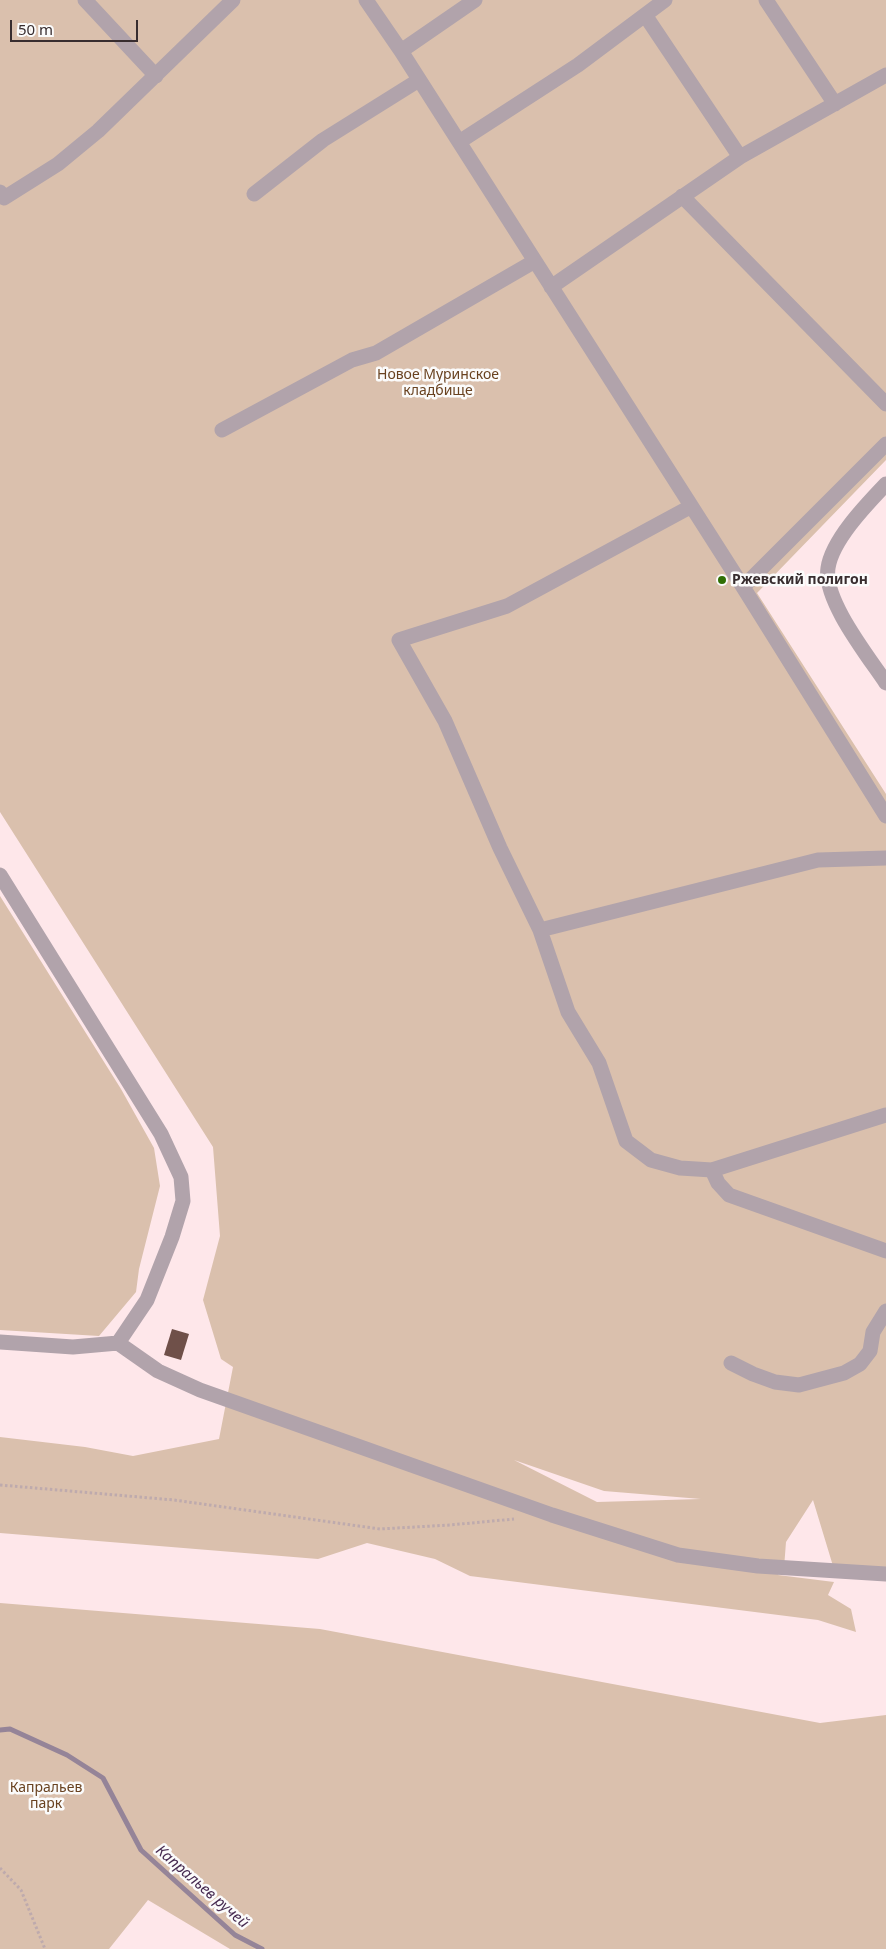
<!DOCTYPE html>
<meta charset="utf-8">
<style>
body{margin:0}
#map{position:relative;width:886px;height:1949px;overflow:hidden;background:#fee7ea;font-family:"Noto Sans",sans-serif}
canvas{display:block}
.scale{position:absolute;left:10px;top:20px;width:128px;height:22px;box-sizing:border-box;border:2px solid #382d2f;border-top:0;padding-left:6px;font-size:15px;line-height:18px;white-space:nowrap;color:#382d2f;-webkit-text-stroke:4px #fbfbfb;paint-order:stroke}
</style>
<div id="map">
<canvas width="886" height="1949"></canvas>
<div class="scale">50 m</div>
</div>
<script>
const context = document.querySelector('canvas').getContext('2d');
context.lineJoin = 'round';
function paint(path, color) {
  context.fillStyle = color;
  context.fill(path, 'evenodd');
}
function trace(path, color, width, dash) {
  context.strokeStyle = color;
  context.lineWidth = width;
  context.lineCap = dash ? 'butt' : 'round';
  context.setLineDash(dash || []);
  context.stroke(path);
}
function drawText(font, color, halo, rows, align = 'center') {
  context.font = font + ' "Noto Sans",sans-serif';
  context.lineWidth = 5;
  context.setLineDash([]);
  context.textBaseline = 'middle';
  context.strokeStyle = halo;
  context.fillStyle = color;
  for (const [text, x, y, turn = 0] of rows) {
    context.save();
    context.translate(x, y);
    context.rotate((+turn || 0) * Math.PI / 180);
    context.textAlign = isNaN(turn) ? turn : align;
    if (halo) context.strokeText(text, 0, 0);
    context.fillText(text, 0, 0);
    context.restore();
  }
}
paint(new Path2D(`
 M0,0H886V460L757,593L886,794V1568L833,1566L813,1500L786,1542L784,1568L778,1575L834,1582L828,1595L851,1609L856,1632L818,1620L470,1576L435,1559L367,1543L318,1559L0,1533V1437L85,1447L133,1456L219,1439L233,1367L221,1359L203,1300L220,1236L213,1147L0,812ZM514,1460L604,1491L701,1499L597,1502Z
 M0,896L121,1089L154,1148L160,1186L139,1269L136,1292L99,1336L0,1330Z
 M0,1603L320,1629L820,1723L886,1715V1949H230L148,1900L109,1949H0Z`), '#dac0ad');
trace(new Path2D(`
 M0,1730L10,1729L67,1755L103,1778L141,1850L235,1935L262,1949`), '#958498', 5);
paint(new Path2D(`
 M172,1329L189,1334L181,1360L164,1355Z`), '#6f5049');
trace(new Path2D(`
 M0,1485L174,1500L380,1529L450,1525L514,1519
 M0,1868L21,1890L45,1949`), '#beaaad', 3, [2.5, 2.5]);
trace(new Path2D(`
 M85,0L156,76
 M366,0L401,51L743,587L886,816
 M766,0L835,104
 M645,15L740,157
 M401,51L475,0
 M459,142L578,65L665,0
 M0,192L4,198L58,164L98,131L233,0
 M254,194L323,140L419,80
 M682,196L886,404
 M551,287L740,157L886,75
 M222,430L352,360L376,353L535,261
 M886,484C866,505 832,540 828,568C823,600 868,656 886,683
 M690,507L507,606L399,640L445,721L500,848L540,930L568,1012L599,1063L626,1141L651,1160L680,1168L712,1170L886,1115
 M743,587L886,444
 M0,875L161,1134L181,1177L183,1201L172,1237L147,1300L118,1343L73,1347L0,1342
 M540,930L818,860L886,858
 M712,1170L718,1183L729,1195L886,1251
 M118,1343L158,1371L200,1390L552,1515L678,1555L758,1566L886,1574
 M731,1363L753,1374L775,1382L799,1385L844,1373L860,1364L870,1351L873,1332L886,1311`), '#b1a3ab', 15);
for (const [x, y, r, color] of [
 [722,580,5,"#306f04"]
]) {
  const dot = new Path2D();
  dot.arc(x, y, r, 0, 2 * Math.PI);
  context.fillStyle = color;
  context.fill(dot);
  trace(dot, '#fbfbfb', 2);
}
drawText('14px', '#694220', '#fbfbfb', [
 ["Новое Муринское",438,375],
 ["кладбище",438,391],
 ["Капральев",46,1788],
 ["парк",46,1804]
]);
drawText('bold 14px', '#382d2f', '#fbfbfb', [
 ["Ржевский полигон",732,580]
], 'left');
drawText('italic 15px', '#462a50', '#fbfbfb', [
 ["Капральев ручей",202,1887,41]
]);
</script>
